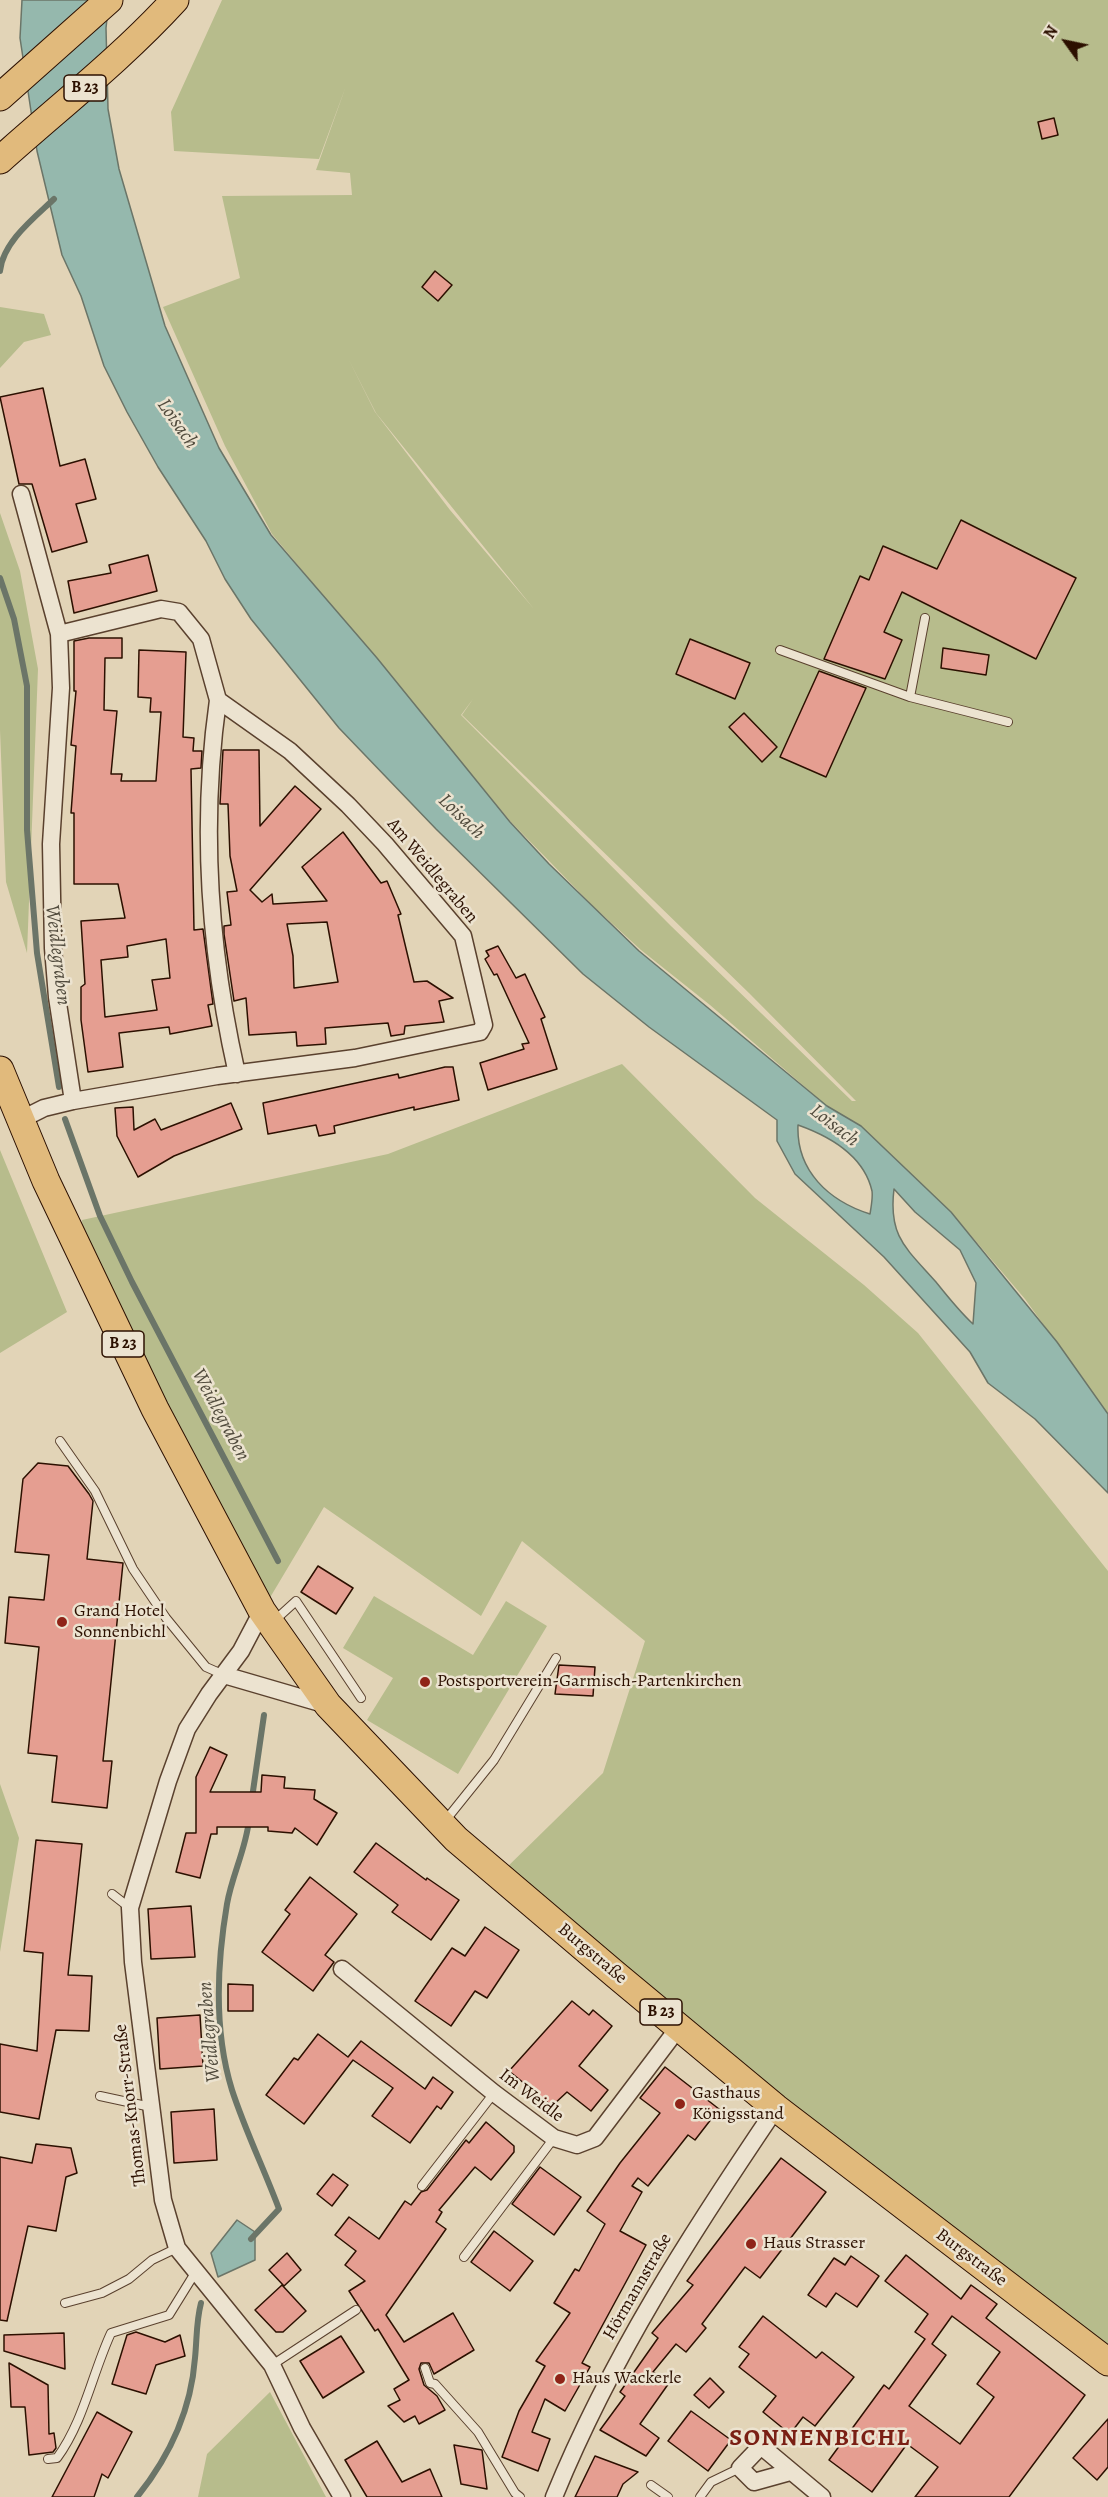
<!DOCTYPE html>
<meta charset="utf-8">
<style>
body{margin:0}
#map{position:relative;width:1108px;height:2497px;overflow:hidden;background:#e2d4b7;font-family:Alegreya,serif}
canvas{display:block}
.north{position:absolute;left:1036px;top:12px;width:60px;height:60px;-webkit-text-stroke:4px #ece3d0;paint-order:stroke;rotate:303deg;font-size:16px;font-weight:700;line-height:24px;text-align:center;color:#2c1000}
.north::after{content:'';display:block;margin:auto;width:21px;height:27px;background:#2c1000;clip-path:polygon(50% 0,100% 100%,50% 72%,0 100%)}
</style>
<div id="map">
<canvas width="1108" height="2497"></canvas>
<div class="north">N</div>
</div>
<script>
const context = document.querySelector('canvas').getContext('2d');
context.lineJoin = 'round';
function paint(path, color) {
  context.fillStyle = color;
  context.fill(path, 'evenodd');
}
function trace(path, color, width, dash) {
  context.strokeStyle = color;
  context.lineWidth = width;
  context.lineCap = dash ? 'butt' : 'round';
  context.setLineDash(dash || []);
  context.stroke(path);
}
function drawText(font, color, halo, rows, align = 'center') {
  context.font = font + ' Alegreya,serif';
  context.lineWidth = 5;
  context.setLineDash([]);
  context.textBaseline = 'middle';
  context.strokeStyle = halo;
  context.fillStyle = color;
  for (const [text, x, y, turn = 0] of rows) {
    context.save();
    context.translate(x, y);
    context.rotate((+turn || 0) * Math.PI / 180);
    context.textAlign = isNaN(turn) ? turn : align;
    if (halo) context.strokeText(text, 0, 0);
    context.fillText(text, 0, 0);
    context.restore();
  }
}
paint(new Path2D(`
 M222,0H1108V1414L1025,1299L951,1212L861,1126L827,1106L710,1005L641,950L593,906L511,822L272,534L225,446L163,307L240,278L222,196L352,195L350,173L316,170L346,86L319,159L174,151L171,112ZM349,360L376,413L534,609L450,510L375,412ZM473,699L462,715L749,993L856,1101H852L671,926L461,715Z
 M0,307L44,314L51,335L24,342L0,368Z
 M0,513L20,571L38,669L27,953L6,882L0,730Z
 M622,1064L755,1198L864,1285L918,1333L1108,1571V2362L499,1875L603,1773L645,1641L522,1541L481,1616L324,1507L262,1611L85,1265L82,1220L388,1154Z
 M0,1150L67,1312L0,1353Z
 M374,1596L473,1655L506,1601L547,1626L458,1774L367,1720L393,1678L343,1648Z
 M0,1784L19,1838L0,1952Z
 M270,2392L326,2497H198L207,2454Z`), '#b7bc8c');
const water = new Path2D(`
 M22,0H109L106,28L108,109L119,169L165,326L219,448L271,535L377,658L510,822L549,864L639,951L827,1106L861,1126L951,1212L1057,1342L1108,1414V1493L1035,1419L988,1383L970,1352L884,1257L795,1174L777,1141V1120L649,1027L583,974L436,829L339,728L251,619L225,579L206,541L158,467L127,412L104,366L81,296L62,255L37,151L20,38ZM798,1125C829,1136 864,1156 872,1191C873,1198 871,1207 870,1214C829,1201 796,1171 798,1125ZM894,1189L915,1212L960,1250L976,1283L973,1324C959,1311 948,1297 936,1282C907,1249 888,1237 894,1189Z
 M237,2220L255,2232V2260L218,2277L211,2253Z`);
paint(water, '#95b8ad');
trace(water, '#6b7568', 1.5);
trace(new Path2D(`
 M0,271C3,242 34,218 54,199
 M0,578L14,619L27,686V830L37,953L59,1087
 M65,1119L100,1216L132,1282L278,1561
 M252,1798L264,1715
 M249,1820C246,1849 232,1875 227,1904C217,1963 214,2032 232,2090C245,2130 264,2169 279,2209L251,2239
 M137,2497C170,2456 191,2411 195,2358C197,2339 196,2322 201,2303`), '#6b7568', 6);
const building = new Path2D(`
 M1054,118L1058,135L1042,139L1038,122Z
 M435,271L452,285L438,301L422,287Z
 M43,388L60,466L85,459L96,499L76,504L87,542L52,552L32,484H19L0,397Z
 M961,520L1076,578L1036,659L902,592L884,632L902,640L885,679L824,659L860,576L869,580L883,546L937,569Z
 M148,555L157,591L74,613L68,581L111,573L109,565Z
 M89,638H122V658H105L104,710L117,711L111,774H122L121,781H156L161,712H150L151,698L138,697L139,650L186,652L183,737L194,738L193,751H202L201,768L191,769L194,930L203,929L213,1004L208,1005L212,1026L170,1034L169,1027L119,1033L123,1067L88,1072L81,1020V987L85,984L81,921L125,918L118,884H74V813H71L76,746L71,745L76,691H74V641ZM166,939L170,978L152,980L157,1010L105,1017L101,960L128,957L127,946Z
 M690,639L750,663L735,699L676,674Z
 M943,648L989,655L986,675L941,668Z
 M819,671L866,688L826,777L780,757Z
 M744,713L777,747L762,762L729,727Z
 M223,750H259L260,826L295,786L321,809L250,890L262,902L272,894L273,904L327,901L302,867L343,832L381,883L387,881L401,914L398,915L414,982L427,981L453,998L439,1001L444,1022L405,1026L404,1034L391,1036L388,1023L325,1028L326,1044L297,1046L296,1032L249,1035L246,998L234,1001L224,934V926L231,925L227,892L237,891L230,856L228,804H220ZM327,922L338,982L294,988L293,956L287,924Z
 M498,946L516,978L525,974L545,1017L541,1019L557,1069L488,1090L480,1063L524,1049L522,1044L529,1043L497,974L494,975L485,959L489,956L486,951Z
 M445,1067H453L459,1100L414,1110V1107L334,1126L335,1133L319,1136L316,1125L268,1134L263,1103L398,1074L399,1078Z
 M231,1103L242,1129L174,1156L138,1177L117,1136L115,1108L133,1107L134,1130L155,1119L161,1130Z
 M38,1463L68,1466L89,1494L93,1501L87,1559L123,1563L103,1761H112L107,1808L52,1802L57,1756L28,1753L39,1647L5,1643L9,1597L44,1600L49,1555L15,1552L23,1479Z
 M318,1566L353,1588L336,1614L301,1592Z
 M559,1665L595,1667L593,1696L555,1694Z
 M210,1747L227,1755L210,1792H261L262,1775L285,1777L284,1788L315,1790L314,1799L337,1813L317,1845L295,1828L292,1833L268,1831V1827H217V1834H211L200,1878L176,1872L186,1833H196V1777Z
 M36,1840L82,1844L68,1975L92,1976L89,2031L56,2030L39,2119L0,2112V2044L37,2051L43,1953L24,1951Z
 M376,1843L426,1880L427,1878L459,1900L431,1940L392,1912L398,1905L354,1872Z
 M310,1877L357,1914L325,1955L334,1962L313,1991L262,1952L290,1914L285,1910Z
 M191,1906L195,1957L151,1959L148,1909Z
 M485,1927L519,1950L487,1998L475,1991L451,2026L415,2001L452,1948L465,1956Z
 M228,1984L253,1985V2011H228Z
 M572,2001L589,2015L593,2010L612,2026L579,2066L608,2090L591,2111L567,2092L552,2106L509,2071Z
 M200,2015L203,2066L160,2069L157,2018Z
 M318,2034L348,2057L361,2041L425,2089L433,2077L453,2092L441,2109L437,2106L410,2143L372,2116L393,2088L353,2060L304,2124L266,2095L294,2058L298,2060Z
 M665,2067L719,2109L695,2140L688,2135L648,2186L638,2178L632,2186L642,2192L620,2231L646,2245L582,2363L590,2367L565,2411L545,2399L532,2432L550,2439L538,2471L502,2457L519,2411L545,2366L536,2361L570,2313L554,2303L575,2269L579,2271L605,2224L587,2211L620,2163L660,2113L640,2098Z
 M214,2109L217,2160L174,2163L171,2112Z
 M486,2122L514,2146V2152L491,2180L475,2167L439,2210L442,2212L436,2222L446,2229L386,2315L404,2342L453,2313L474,2350L434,2374L429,2363H421L419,2369L424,2385L437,2396L445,2410L419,2424L415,2416L404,2422L388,2406L400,2400L394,2389L409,2380L378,2329L375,2331L349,2291L365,2281L345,2265L356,2251L335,2235L349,2217L379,2239L405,2201L411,2205L421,2192L427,2190L466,2140L469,2143Z
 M36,2144L71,2148L77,2173L66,2177L56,2231L28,2226L7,2321L0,2320V2157L32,2163Z
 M781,2158L826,2192L760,2278L745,2267L702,2324L706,2328L686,2352L676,2344L653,2372L669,2383L640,2424L659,2438L646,2456L600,2430L625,2396L620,2392L658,2338L652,2333L693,2285L687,2281Z
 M540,2167L581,2197L554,2235L512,2204Z
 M333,2174L348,2185L332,2206L317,2194Z
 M494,2231L533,2261L510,2291L471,2262Z
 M287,2253L301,2270L284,2286L269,2270Z
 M906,2255L961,2299L971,2285L997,2304L986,2318L1085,2395L1009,2497H915L938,2467L907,2444L872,2492L829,2460L884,2385L889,2389L925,2339L915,2332L928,2314L885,2281ZM952,2316L1000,2352L977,2384L994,2397L960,2444L909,2406L946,2355L932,2344Z
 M851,2256L879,2276L857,2307L836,2293L826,2307L808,2295L834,2258L845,2265Z
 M282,2285L306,2311L283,2332H276L255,2310Z
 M763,2316L816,2358L822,2352L854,2377L815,2426L803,2417L790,2434L763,2412L776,2396L739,2367L749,2354L739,2347Z
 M136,2332L165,2342L180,2335L185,2356L156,2365L146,2394L112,2384L127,2335Z
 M64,2333L65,2369L4,2351V2335Z
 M341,2336L364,2372L323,2398L300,2361Z
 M9,2363L48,2385L49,2434L54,2433L56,2448L53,2452L29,2455L25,2407H11Z
 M710,2378L724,2392L709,2408L694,2395Z
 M691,2411L731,2440L708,2471L668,2441Z
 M97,2412L132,2432L108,2478L102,2474L94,2497H52Z
 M1108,2419V2467L1097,2480L1073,2458Z
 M377,2441L402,2482L430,2469L442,2497H367L345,2460Z
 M454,2445L482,2450L487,2489L461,2484Z
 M595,2456L638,2472L623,2484L617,2497H575Z`);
paint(building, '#e59e91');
trace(building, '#2c1000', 1.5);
const lane = new Path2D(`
 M780,650L910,697L925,618
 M910,697L1008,722
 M60,1441L95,1491L133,1569L166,1618L206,1667L224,1675
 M274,1621L296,1601L361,1698
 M445,1821L494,1760L556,1658
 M112,1894L130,1908
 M100,2096L151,2107
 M422,2186L494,2093
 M464,2257L554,2138
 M65,2303L102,2293L129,2279L152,2260L177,2248
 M272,2365L356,2310
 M425,2368L430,2383L435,2384L478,2432L515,2493L520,2497
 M48,2459L57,2458C84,2421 92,2374 111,2333L169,2315L195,2273
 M651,2485L668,2497
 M700,2497L711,2482L740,2468`);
const street = new Path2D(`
 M21,494L59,634L61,688L51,844L53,948L57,997L73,1101
 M218,700C200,827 209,950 237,1074
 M20,1120L44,1108L73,1101L217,1076L355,1058L480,1032L484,1025L463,936L385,844L348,805L290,751L218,700L201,639L179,612L161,609L59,634
 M262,1611L241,1651L209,1694L187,1729L168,1781L130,1908L133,1962L163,2200L177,2248L272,2365L302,2428L342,2497
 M224,1675L327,1705
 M342,1969L494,2093L554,2138L577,2145L595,2138L679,2027
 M790,2472L754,2482L740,2468L761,2446L822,2497
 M554,2497C611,2357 692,2232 776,2108`);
const primary = new Path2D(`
 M0,97L109,0
 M0,160C59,107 121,59 175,0
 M0,1070L46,1181L155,1409L262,1611L328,1705L456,1839L616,1975L776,2108L1108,2362`);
trace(lane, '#5a412e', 10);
trace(street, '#5a412e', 19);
trace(primary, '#2c1000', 29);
trace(lane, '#ece3d0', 8);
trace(street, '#ece3d0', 16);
trace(primary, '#e1ba7c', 27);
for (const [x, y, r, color] of [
 [62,1622,6,"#8f2418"],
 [425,1682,6,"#8f2418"],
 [680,2104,6,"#8f2418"],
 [751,2244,6,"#8f2418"],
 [560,2379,6,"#8f2418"]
]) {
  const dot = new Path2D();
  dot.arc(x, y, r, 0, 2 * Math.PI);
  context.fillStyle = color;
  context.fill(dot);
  trace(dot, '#ece3d0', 2);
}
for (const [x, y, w] of [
 [85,88,42],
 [123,1344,42],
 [661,2012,42]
]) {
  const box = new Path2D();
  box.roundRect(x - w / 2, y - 13, w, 26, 4.5);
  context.fillStyle = '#ece3d0';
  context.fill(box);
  trace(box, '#2c1000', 1.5);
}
drawText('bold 16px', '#2c1000', null, [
 ["B 23",85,88],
 ["B 23",123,1344],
 ["B 23",661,2012]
]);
drawText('18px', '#2c1000', '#ece3d0', [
 ["Am Weidlegraben",432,871,50],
 ["Burgstraße",592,1954,40],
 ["Im Weidle",531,2096,37],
 ["Thomas-Knorr-Straße",131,2105,-97],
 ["Burgstraße",971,2258,37],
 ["Hörmannstraße",638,2287,-60]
]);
drawText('18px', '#2c1000', '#ece3d0', [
 ["Grand Hotel",74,1612],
 ["Sonnenbichl",74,1633],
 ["Postsportverein-Garmisch-Partenkirchen",437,1682],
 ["Gasthaus",692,2094],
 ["Königsstand",692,2115],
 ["Haus Strasser",763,2244],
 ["Haus Wackerle",572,2379]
], 'left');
drawText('italic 20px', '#514b3d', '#ece3d0', [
 ["Loisach",177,424,55],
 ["Loisach",461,817,44],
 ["Weidlegraben",57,955,83],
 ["Loisach",834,1126,38],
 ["Weidlegraben",220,1415,62],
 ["Weidlegraben",210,2032,-95]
]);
context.letterSpacing = '1.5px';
drawText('bold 24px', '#7a1f14', '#ece3d0', [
 ["SONNENBICHL",820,2439]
]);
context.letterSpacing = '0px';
</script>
